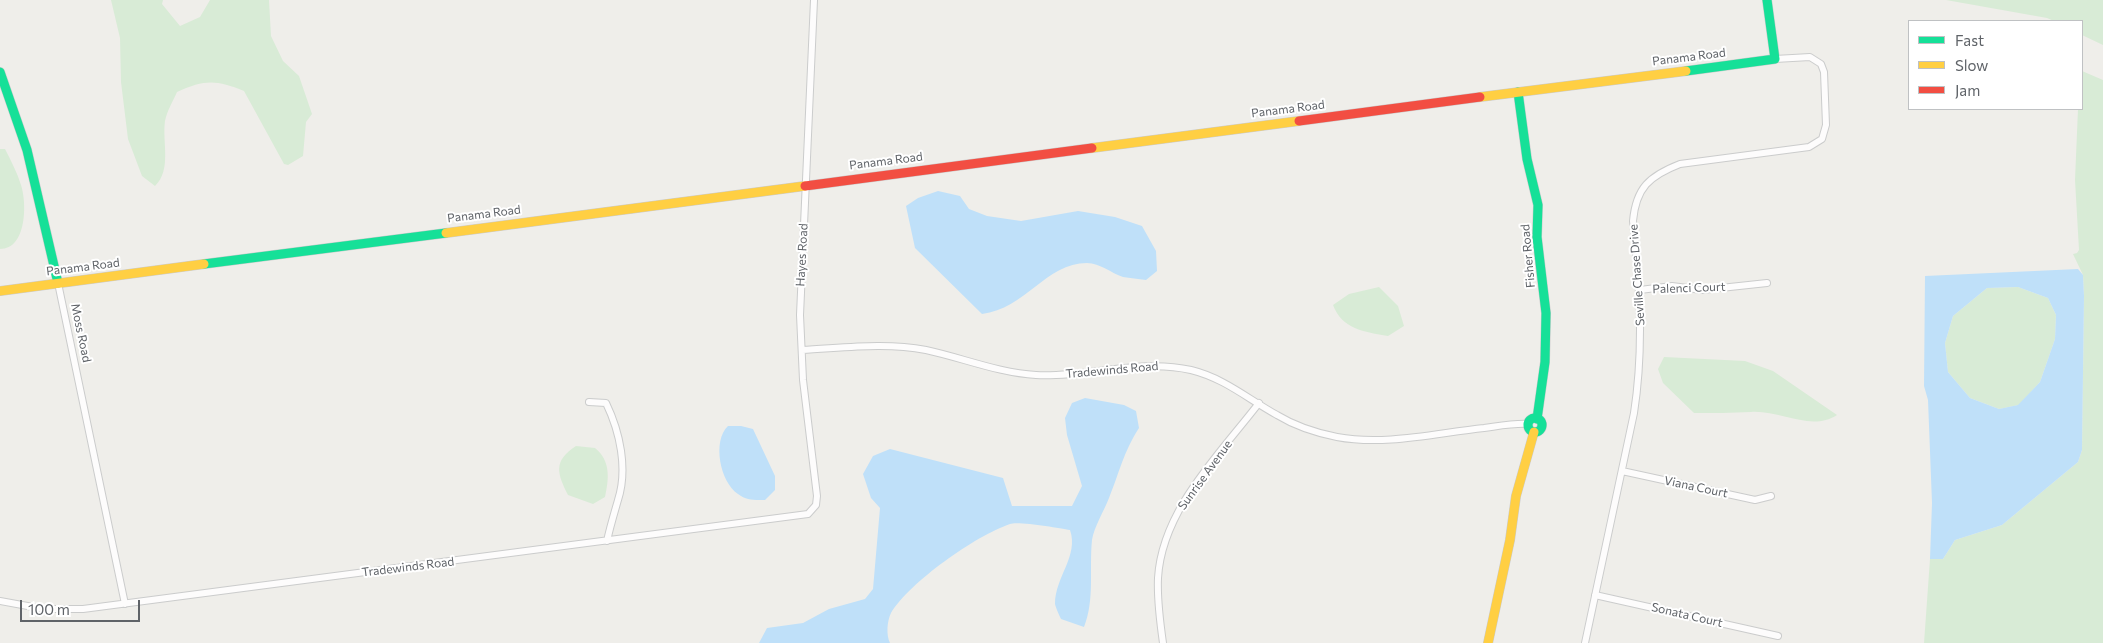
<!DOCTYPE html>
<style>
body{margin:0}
#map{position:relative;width:2103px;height:643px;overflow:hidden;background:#efeeea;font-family:Commissioner,sans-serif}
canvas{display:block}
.legend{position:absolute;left:1908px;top:20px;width:175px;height:90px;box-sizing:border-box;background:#fff;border:1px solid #bfc1c3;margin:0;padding:6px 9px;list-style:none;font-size:15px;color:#5f6368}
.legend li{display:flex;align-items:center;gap:10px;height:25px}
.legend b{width:25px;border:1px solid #bfc1c3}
.scale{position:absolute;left:20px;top:600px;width:120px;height:22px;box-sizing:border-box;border:2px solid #5f6368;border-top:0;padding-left:6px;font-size:15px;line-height:18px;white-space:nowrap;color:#5f6368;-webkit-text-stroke:4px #fff;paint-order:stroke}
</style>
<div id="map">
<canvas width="2103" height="643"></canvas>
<ul class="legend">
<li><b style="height:6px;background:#16e098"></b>Fast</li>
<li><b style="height:6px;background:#ffcf43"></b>Slow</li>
<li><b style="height:6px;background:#f24e42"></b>Jam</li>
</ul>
<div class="scale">100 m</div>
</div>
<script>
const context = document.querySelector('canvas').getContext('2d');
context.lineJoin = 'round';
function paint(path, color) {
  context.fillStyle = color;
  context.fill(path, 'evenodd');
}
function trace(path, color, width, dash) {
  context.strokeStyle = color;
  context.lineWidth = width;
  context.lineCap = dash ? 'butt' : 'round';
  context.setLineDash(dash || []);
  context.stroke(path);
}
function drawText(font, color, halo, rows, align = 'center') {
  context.font = font + ' Commissioner,sans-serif';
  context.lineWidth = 4;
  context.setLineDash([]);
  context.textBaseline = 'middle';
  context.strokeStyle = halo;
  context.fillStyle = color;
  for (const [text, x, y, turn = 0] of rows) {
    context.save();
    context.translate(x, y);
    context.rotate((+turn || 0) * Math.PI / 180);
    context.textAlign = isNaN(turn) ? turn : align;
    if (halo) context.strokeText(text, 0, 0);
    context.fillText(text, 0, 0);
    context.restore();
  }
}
paint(new Path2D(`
 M111,0H163L162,4L180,26L200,17L210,0H269L271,36L283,61L299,76L312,114L306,122L303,156L288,165L284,164L244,91C217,80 205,79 177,92C173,101 167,111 165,121C162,142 172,170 155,186L142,176L128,139L121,82L120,38Z
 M1946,0H2103V45L2082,35V21H2054L2047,18Z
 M2082,71L2103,80V643H1924L1930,559H1943L1955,540L2002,525L2078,462L2082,450L2084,296L2083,275L2073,254L2077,253L2079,250L2075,180L2078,109H2082Z
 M0,149H5C11,161 17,172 21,185C27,203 27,249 0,249Z
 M1379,287L1398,306L1404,326L1388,336C1364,332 1342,329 1333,305L1349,294Z
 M2018,287L2048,298L2056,315L2055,339L2040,382L2019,405L1999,409L1970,398L1948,372L1945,343L1953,316L1987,288Z
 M1664,357L1745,361L1773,371L1837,415C1811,432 1780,410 1751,412C1732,413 1713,413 1694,413L1663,383L1658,369Z
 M576,446L595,448C611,461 609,479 605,497L593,504L568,495C557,473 553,461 576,446Z`), '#d8ebd6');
paint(new Path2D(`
 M938,191L960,196L969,209L987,216L1021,221L1078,211L1115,217L1142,226L1156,251L1157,271L1146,280C1138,279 1130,278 1123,277C1111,273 1100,263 1087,263C1046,263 1025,309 982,314L915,248L906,206L918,198Z
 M2078,269L2083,275L2084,296L2082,450L2078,462L2002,525L1955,540L1943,559H1930L1932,503L1928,400L1924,386L1925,276ZM2018,287L2048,298L2056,315L2055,339L2040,382L2018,405L1999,409L1970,398L1948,372L1945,343L1953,316L1987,288Z
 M1085,398L1124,405L1136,411L1139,428C1123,453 1120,471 1109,498C1104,511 1094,527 1092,540C1089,570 1095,599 1084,627L1061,619C1059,615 1056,608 1055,604C1055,577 1079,556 1070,530C1059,528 1018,521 1010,524C975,536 910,582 891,613C887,621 886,635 890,643H759L767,628L803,623L829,609L865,599L873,589L880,508L871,498L863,474L873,456L890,449L1003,478L1012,506H1072L1082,486L1067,435L1065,418L1072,403Z
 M728,426H741L753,429L775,476V490L765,500C755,500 747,501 738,494C720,482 712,441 728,426Z`), '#bfe0f9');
const street = new Path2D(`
 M58,283L125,604
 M1640,290L1672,286L1702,290L1767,283
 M802,350C843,348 885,342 926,350C963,358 999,373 1036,375C1088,378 1139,358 1191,370C1224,378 1248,399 1277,415C1295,426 1317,433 1337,437C1385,446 1436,433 1484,428C1499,426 1514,423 1529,424
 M589,402L606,403C620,432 628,469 618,500C614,514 610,527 607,541
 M1622,471L1755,500L1771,496
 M1595,595L1778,636
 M0,601L44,609H83L808,514L816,505L817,496L803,380L800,315L814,0
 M1163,643C1160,622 1157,600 1158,578C1162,510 1219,455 1259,403
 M1585,643L1634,413C1644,348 1640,286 1633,221C1636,188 1649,176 1680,164L1809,147L1822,139L1826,125L1824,72L1821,64L1810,57L1775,59`);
const fast = new Path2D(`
 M1686,71L1775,59L1767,0
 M0,72L27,150L58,283
 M1518,92L1527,159L1538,205L1537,237L1546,313L1545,362L1537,419
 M204,264L446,233
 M1528 425a7 7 0 1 1 14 0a7 7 0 1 1-14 0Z`);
const slow = new Path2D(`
 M1480,97L1686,71
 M1092,148L1299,121
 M446,233L805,186
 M0,291L204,264
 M1488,643L1510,540L1516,496L1534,432`);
const jam = new Path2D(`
 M1299,121L1480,97
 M805,186L1092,148`);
trace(street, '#cbcccc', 8);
trace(fast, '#cacacb', 10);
trace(slow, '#cacacb', 10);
trace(jam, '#cacacb', 10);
trace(street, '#fdfcfc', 6);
trace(fast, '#16e098', 9);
trace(slow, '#ffcf43', 9);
trace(jam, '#f24e42', 9);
drawText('12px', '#5f6368', '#fff', [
 ["Panama Road",1689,57,-7],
 ["Panama Road",1288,109,-7],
 ["Panama Road",886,161,-7],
 ["Panama Road",484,214,-7],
 ["Hayes Road",802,255,-87],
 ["Fisher Road",1528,256,-95],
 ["Panama Road",83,267,-7],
 ["Seville Chase Drive",1637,275,-94],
 ["Palenci Court",1689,288,-2],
 ["Moss Road",81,333,78],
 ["Tradewinds Road",1112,370,-5],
 ["Sunrise Avenue",1205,475,-54],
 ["Viana Court",1696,487,12],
 ["Tradewinds Road",408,567,-7],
 ["Sonata Court",1687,615,13]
]);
</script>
